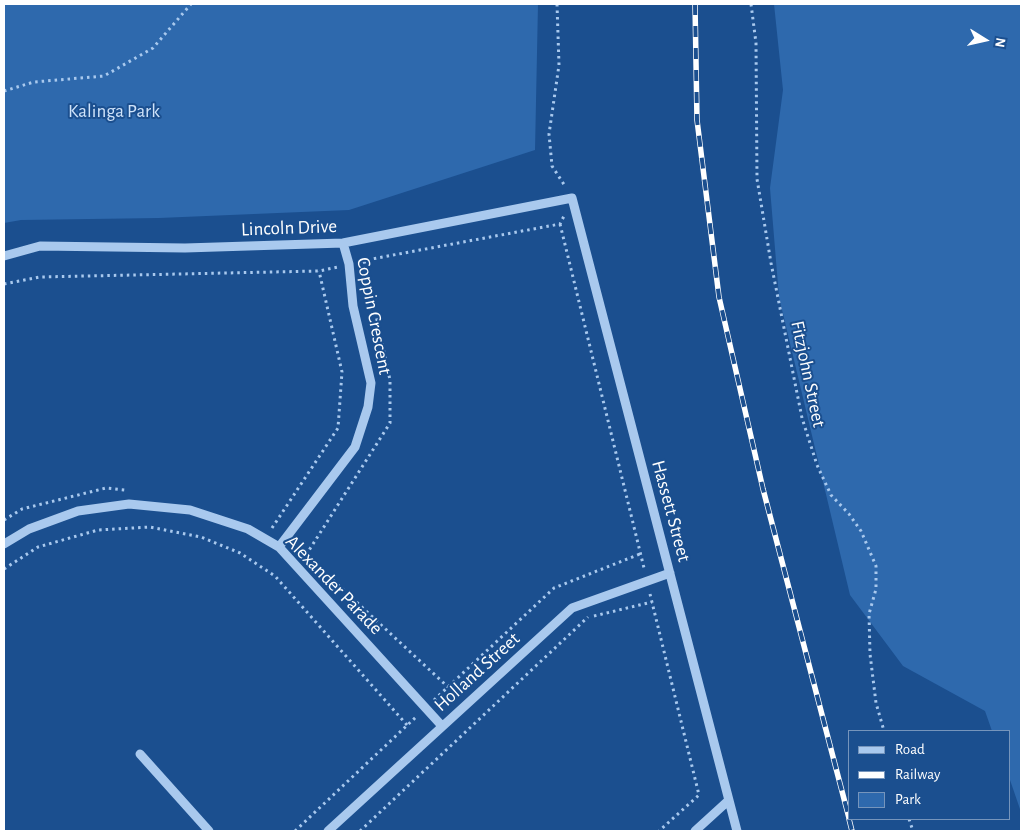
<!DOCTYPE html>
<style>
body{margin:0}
#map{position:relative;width:1025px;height:835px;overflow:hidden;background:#1b4f8f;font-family:"Alegreya Sans",sans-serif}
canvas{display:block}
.frame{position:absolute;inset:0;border:5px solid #fff;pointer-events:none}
.legend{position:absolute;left:848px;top:730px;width:162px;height:90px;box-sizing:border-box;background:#1b4f8f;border:1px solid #7695bc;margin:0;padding:6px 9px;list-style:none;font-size:15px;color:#fff}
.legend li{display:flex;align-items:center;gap:10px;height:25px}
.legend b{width:25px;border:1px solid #7695bc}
.north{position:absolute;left:960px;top:15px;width:50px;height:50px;-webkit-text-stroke:4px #1b4f8f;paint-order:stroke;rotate:100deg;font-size:14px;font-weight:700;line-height:20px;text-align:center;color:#fff}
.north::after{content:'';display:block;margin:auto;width:18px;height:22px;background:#fff;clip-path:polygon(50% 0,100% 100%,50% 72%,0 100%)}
</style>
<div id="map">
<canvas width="1025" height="835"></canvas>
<div class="frame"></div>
<ul class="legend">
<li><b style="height:6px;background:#a9c9ee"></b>Road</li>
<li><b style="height:6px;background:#fff"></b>Railway</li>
<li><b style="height:14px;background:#2e69ad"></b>Park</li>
</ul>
<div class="north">N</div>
</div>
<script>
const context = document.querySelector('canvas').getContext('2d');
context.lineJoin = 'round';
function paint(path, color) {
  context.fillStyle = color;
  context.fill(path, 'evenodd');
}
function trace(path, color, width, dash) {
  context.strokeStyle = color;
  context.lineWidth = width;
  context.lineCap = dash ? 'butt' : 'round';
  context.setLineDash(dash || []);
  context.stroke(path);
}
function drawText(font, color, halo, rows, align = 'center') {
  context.font = font + ' "Alegreya Sans",sans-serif';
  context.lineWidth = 4;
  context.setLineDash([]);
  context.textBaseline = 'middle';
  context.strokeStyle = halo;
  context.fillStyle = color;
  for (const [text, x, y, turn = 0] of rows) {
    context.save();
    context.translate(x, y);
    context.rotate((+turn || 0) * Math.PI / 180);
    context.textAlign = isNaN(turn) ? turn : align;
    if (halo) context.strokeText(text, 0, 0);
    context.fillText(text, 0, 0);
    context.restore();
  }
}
paint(new Path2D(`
 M4,4H538L535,150L349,210L159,218L21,220L4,223Z
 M774,4H1021V812L1009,777V731H992L985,711L903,666L850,595L779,297L770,188L783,90Z`), '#2e69ad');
trace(new Path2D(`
 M557,4L559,65L549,134L552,166L565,186
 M751,4L756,43L757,179L771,263L802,418L817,465L831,495L849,514L861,531L876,566V589L869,614L870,654L876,703L884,731
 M4,91L34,82L104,76L153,48L191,4
 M560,224L644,568
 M361,261L560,224L564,216
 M4,284L40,277L319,271L338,267
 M4,520L22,509L106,488L125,490
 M272,528L338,428L342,372L319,271
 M306,555L390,423V380L364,260
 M309,558L448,687
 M4,569L38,547L98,530L150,527L201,537L240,553L275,576L407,725
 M650,594L699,795L659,831
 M594,616L652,602
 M434,700L554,588L640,554
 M909,819L913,831
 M295,831L417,716
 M360,831L588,617`), '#a9c9ee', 3, [2.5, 4]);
trace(new Path2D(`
 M4,256L40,246L185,248L343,243L572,198L737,831
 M4,544L29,529L78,511L129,504L190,510L248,529L279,547L442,726
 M279,547L355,447L368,407L371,383L353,306L349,264L343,243
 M140,754L209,831
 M328,831L572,608L670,573
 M695,831L729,800`), '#a9c9ee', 9);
const rail = new Path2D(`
 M695,4L697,120L719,297L763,489L849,818
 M849,819L852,831`);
trace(rail, '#fff', 5.5);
trace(rail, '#1b4f8f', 4, [11]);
drawText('19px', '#cfe3fa', '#1b4f8f', [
 ["Kalinga Park",114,111]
]);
drawText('19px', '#fff', '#1b4f8f', [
 ["Lincoln Drive",289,228,-2],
 ["Coppin Crescent",374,316,79],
 ["Fitzjohn Street",808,374,78],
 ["Hassett Street",671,511,75],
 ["Alexander Parade",334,585,46],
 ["Holland Street",477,672,-42]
]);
</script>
